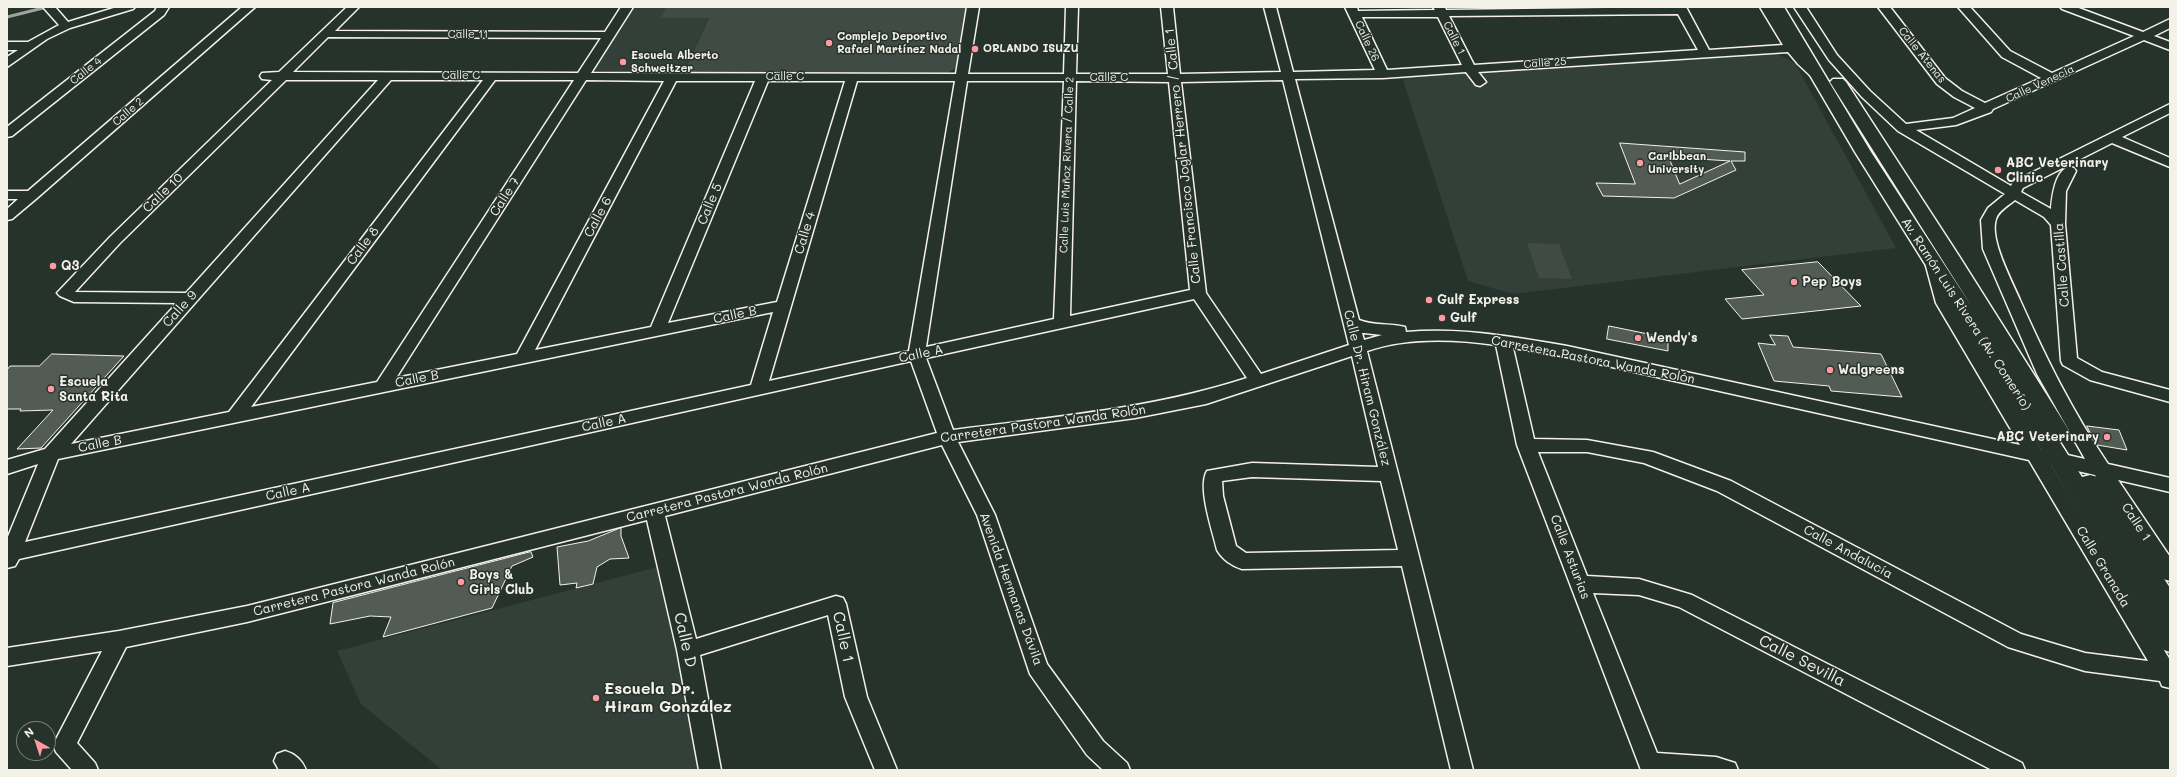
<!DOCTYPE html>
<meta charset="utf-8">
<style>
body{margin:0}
#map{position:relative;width:2177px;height:777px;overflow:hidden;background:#26332d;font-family:Mali,sans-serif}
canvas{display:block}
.frame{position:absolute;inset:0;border:8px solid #f4f1e8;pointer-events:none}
.north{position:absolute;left:16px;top:721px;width:40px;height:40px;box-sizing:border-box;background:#26332d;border:1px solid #787f78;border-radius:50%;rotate:321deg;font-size:11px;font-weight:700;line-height:16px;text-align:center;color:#f4f1e8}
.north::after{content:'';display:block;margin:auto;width:14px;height:18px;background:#ff9aa2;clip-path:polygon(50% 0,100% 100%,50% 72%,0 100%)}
</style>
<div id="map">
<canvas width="2177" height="777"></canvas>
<div class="frame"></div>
<div class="north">N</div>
</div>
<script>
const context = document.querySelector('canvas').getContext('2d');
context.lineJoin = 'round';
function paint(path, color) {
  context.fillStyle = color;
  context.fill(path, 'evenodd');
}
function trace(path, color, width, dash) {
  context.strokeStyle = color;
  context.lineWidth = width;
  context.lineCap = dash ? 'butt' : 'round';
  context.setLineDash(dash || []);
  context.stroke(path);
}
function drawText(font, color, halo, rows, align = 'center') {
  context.font = font + ' Mali,sans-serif';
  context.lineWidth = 3;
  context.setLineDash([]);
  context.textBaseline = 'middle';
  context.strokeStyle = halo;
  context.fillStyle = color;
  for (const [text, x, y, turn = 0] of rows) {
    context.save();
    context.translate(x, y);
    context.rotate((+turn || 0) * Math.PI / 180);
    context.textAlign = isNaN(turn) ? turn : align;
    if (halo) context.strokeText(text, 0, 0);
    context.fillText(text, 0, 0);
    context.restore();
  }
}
paint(new Path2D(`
 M632,7H666L660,18L709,17L683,75L590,73Z
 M1775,53L1795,63L1896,248L1513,294L1468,281L1402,77Z
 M673,563L713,770H442L361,704L337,651Z`), '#333f39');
paint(new Path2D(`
 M666,7H963L968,9L956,68L947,73L683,75L709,18H660Z
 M1527,243L1559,244L1572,279L1539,278Z`), '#414b45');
trace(new Path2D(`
 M7,17L47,7`), '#9fa39b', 3);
const building = new Path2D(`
 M1620,143L1745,152V161H1731L1736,170L1674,198L1603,196L1596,183L1635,184ZM1669,157L1730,161L1680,184Z
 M1818,262L1861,306L1742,319L1725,299L1764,295L1742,270Z
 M1609,326L1668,338V351L1607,339Z
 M1770,335L1788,336L1793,347L1881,354L1902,397L1831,391L1829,386L1774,381L1758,343L1775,345Z
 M52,354L124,356L41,448L17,449L53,410L20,411L21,409H7V370L10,366H39Z
 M2087,426L2119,430L2127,450L2097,445Z
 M621,528V536L629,558L610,559L597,567L593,584L576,588L577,583L560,585L557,547L588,541Z
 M531,552L533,557L512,566L492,608L383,637L391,617L370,616L330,624L333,603Z`);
paint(building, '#525c55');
trace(building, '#f4f1e8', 1);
const minor = new Path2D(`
 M43,7H55L68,22L117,7H135L133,9L70,28L47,39L7,67V57L18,50H7V42H28L59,25Z
 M157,7H169L164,15L12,136L7,137V127L155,11Z
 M242,7H255L37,198L12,219L7,220V209L18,199H7V191H28Z
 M347,7H359L335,31L605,32L621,7H633L591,73L956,74L967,7H979L968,74H1064L1066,7H1078L1076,74H1168L1161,7H1173L1180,74L1281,72L1264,7H1276L1293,72L1375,70L1345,7H1357L1358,11L1435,10L1433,7H1445L1446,10L1686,7L1709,50L1783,45L1760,7H1772L1795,45L1807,47L1809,49L1807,51L1800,52L1823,74L1825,77L1823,80H1815L1798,64L1788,52L1478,72L1486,82L1480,86L1476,85L1466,72L1383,78L1295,79L1359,320C1373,326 1390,323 1405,327L1406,332C1461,327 1514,337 1567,346L2020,445L1936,303L1926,266L1929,263H1939L1942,266L1952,303L2041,449L2085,459L2037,374L1983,249L1981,220L1988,208L2005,194L1898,131L1862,97L1829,60L1794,7H1806L1837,55L1870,91L1906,124L1953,118L1975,108L1954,97L1937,84L1878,7H1890L1945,78L1962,91L1985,103L2041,78L2002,57L1958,7H1970L2010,51L2052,73L2134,36L2062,9L2060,7H2076L2143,32L2170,19V28L2154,36L2170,42V50L2144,40L1993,109L1991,112L1956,125L1916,130L2011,186L2013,182L2170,104V113L2122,137L2170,158V167L2112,143L2023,188L2021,192L2051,209C2052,197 2055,170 2069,167L2074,168L2076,171L2066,191L2065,224L2077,358L2102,372L2170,390V402L2090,380L2063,365L2061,361L2051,225L2044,217L2015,200C2009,205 1998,211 1996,219C1989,239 2012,281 2020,300C2046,358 2072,411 2108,464L2170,478V492L2118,480L2170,557V581L2163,579L2095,475L2051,465L2170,660V688L2162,686L2160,681L2085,671L2008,647L1717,491L1644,463L1587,452H1538L1587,576L1639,579L1692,595L2022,763L2025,770H1992L1679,607L1639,595L1593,593L1657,753L1716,757L1735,763L1738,770H1641L1517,445L1496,345C1454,339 1407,337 1367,351L1473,770H1451L1402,566L1242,569C1232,566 1222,559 1217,550C1213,532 1197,487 1207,471L1252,463L1378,467L1352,356L1206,404L1135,418L958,442L995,515L1047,664L1103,741L1127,763L1130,770H1103L1087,755L1030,674L977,515L942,445L665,516L696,639L836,596L843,598L846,604L867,697L897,770H875L845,697L828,615L700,655L721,770H699L677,650L647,520L247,622L126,647L77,743L95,763L98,770H72L56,752L53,745L102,651L7,666V648L119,631L247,606L937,433L911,361L19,559L15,566L7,568V539L38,464L7,474V460L45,449L177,303L74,302L60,296L57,293L110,237L272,80L262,79L260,76L262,73L279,72ZM1678,14L1698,50L1474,65L1449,16ZM1362,17H1438L1462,65L1387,70ZM328,37L601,38L578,73L293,72ZM286,80H378L186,293L75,292L120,243ZM391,80H483L229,412L71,444ZM495,80H574L377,382L251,407ZM586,80L664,81L517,354L396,378ZM1283,80L1349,345L1261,374L1206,293L1181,82ZM676,81H755L651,327L535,350ZM768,81H845L777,302L668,323ZM857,81H955L909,351L769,381ZM967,81H1064L1054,319L926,347ZM1076,81L1169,82L1190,290L1070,316ZM1194,299L1247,378C1152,409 1052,417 953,430L926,358ZM773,312L751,385L25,542L58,459ZM1362,333H1364L1382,335L1364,340ZM1513,348L1567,357L2029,460L2148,661L2085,653L2021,634L1731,481L1653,452L1587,440L1534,439ZM1252,477L1381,481L1398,550L1246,553L1236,546L1223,496L1222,481Z
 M285,751C295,754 302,760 306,770H279L274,761L277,754Z`);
const major = new Path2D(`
 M1770,7H1784L1871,152L1972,307L1830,82L1833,79H1843L1846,82L1959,256L2065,424L2068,429L2065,434L2056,436L2082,477L2090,475L2098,477L2170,588V652L2161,649L2052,467L1855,152Z`);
trace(minor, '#f4f1e8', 3);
trace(major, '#f4f1e8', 3);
paint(minor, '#26332d');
paint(major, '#26332d');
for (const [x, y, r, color] of [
 [829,43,4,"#ff9aa2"],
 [975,49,4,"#ff9aa2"],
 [623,62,4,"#ff9aa2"],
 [1640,163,4,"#ff9aa2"],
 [1998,170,4,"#ff9aa2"],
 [53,266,4,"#ff9aa2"],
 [1794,282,4,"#ff9aa2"],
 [1429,300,4,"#ff9aa2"],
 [1442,318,4,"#ff9aa2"],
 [1638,338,4,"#ff9aa2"],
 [1830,370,4,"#ff9aa2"],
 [51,389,4,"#ff9aa2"],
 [2107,437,4,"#ff9aa2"],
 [461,582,4,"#ff9aa2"],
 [596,698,4,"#ff9aa2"]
]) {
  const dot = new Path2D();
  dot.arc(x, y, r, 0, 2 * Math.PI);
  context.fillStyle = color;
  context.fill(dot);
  trace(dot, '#26332d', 1.5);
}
drawText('11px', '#f4f1e8', '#26332d', [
 ["Calle 11",468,35],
 ["Calle 1",1454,38,63],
 ["Calle 26",1367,41,65],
 ["Calle Atenas",1922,55,51],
 ["Calle 25",1545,63,-4],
 ["Calle 4",86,71,-38],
 ["Calle C",461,76],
 ["Calle C",785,77],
 ["Calle C",1109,78],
 ["Calle Venecia",2040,84,-25],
 ["Calle 2",128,112,-41],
 ["Calle Luis Muñoz Rivera / Calle 2",1067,165,-88]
]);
drawText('bold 11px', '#f4f1e8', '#26332d', [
 ["Complejo Deportivo",837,37],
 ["Rafael Martínez Nadal",837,50],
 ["ORLANDO ISUZU",983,49],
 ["Escuela Alberto",631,56],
 ["Schweitzer",631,69],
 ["Caribbean",1648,157],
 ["University",1648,170]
], 'left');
drawText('13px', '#f4f1e8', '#26332d', [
 ["Calle Francisco Joglar Herrero / Calle 1",1183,156,-96],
 ["Calle 10",163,193,-44],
 ["Calle 7",505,197,-57],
 ["Calle 5",710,204,-67],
 ["Calle 6",598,217,-62],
 ["Calle 4",805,233,-73],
 ["Calle 8",363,246,-53],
 ["Calle Castilla",2062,265,-94],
 ["Calle 9",180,309,-48],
 ["Av. Ramón Luis Rivera (Av. Comerío)",1966,314,57],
 ["Calle B",735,315,-12],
 ["Calle A",921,354,-12],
 ["Carretera Pastora Wanda Rolón",1593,360,11],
 ["Calle B",417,379,-11],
 ["Calle Dr. Hiram González",1367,388,76],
 ["Calle A",604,423,-12],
 ["Carretera Pastora Wanda Rolón",1043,424,-8],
 ["Calle B",100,444,-11],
 ["Calle A",288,492,-12],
 ["Carretera Pastora Wanda Rolón",727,493,-14],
 ["Calle 1",2136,522,57],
 ["Calle Andalucía",1848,552,28],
 ["Calle Asturias",1570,557,69],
 ["Calle Granada",2103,567,59],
 ["Carretera Pastora Wanda Rolón",354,587,-14],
 ["Avenida Hermanas Dávila",1011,589,70]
]);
drawText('bold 13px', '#f4f1e8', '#26332d', [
 ["ABC Veterinary",2006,163],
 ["Clinic",2006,178],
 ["Q3",61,266],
 ["Pep Boys",1802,282],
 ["Gulf Express",1437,300],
 ["Gulf",1450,318],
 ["Wendy's",1646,338],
 ["Walgreens",1838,370],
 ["Escuela",59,382],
 ["Santa Rita",59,397],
 ["ABC Veterinary",2099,437,"right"],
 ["Boys &",469,575],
 ["Girls Club",469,590]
], 'left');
drawText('16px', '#f4f1e8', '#26332d', [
 ["Calle 1",843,637,78],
 ["Calle D",685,640,77],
 ["Calle Sevilla",1802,661,27]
]);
drawText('bold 16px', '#f4f1e8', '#26332d', [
 ["Escuela Dr.",604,689],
 ["Hiram González",604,707]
], 'left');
</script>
